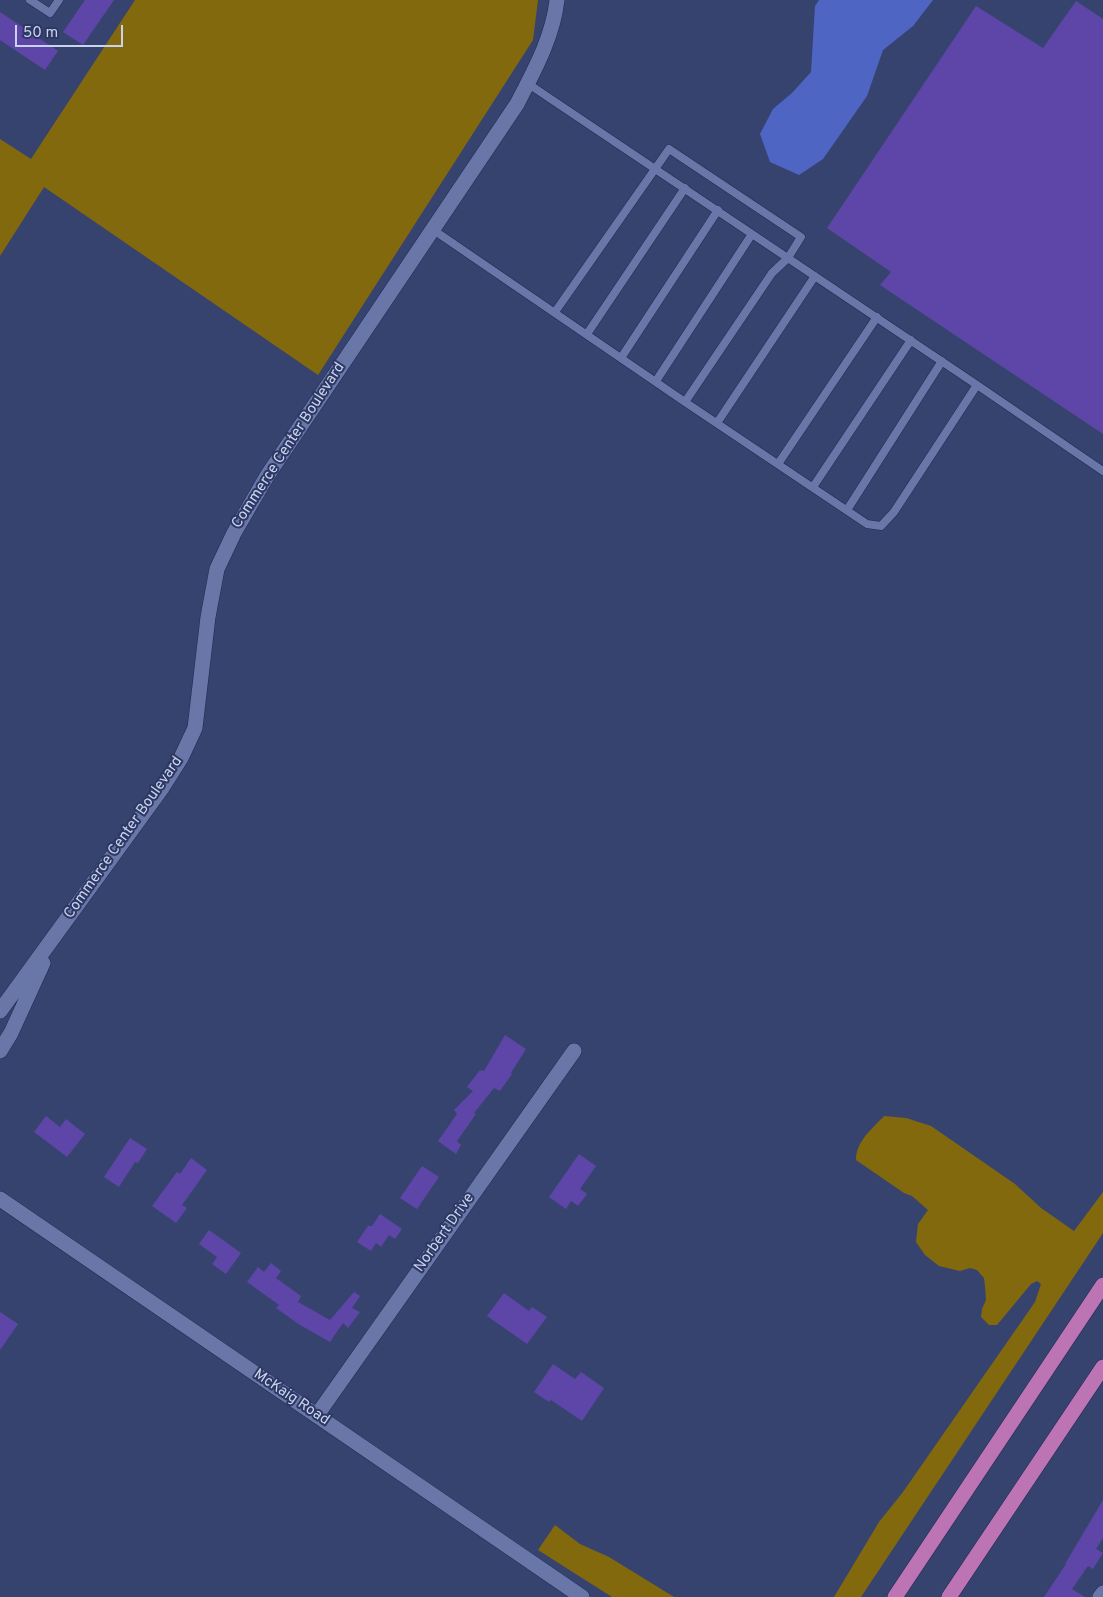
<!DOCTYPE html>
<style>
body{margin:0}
#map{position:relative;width:1103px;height:1597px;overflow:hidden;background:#37436f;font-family:Overpass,sans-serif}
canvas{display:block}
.scale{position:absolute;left:15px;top:25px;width:108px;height:22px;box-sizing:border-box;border:2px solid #cad3ee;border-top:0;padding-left:6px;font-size:15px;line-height:18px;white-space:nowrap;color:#cad3ee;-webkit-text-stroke:4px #2d3864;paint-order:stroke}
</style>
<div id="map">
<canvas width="1103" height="1597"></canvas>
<div class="scale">50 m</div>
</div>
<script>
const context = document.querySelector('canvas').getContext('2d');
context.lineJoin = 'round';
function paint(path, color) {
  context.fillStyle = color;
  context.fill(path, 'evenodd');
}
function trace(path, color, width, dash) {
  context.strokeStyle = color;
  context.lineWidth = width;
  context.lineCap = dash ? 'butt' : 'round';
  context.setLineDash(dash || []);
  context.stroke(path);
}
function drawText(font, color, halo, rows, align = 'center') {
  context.font = font + ' Overpass,sans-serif';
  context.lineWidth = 4;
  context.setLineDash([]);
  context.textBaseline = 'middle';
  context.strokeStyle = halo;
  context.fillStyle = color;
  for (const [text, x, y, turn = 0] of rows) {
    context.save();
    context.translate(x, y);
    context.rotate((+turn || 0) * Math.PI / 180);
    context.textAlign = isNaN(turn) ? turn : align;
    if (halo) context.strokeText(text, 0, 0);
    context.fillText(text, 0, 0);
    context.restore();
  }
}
paint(new Path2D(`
 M135,0H538L533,40L318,375L44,187L0,256V139L31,159Z
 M884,1116L906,1118L931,1126L1015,1184L1041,1208L1074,1231L1103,1192V1233L861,1597H834L879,1522L903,1492L1035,1302L1041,1284L1037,1281L1031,1284L997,1325H989L981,1317L982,1309L986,1300L985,1286L984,1278L977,1270L970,1268L960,1271L939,1266L925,1255L916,1242L918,1224L928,1210L912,1196L904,1193L856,1160C856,1141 872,1129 884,1116Z
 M555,1525L580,1544L609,1557L674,1597H612L538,1550Z`), '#83690d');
paint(new Path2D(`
 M819,0H933L913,26L883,50L867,96L823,159L799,175L770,162L760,134L773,109L792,93L811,72L815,6Z`), '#4f65c4');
paint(new Path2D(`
 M85,0H114L83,45L63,32Z
 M1076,1L1103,19V434L880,285L891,272L827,228L976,6L1043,48Z
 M0,12L58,51L45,70L0,40Z
 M505,1035L526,1049L511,1073L512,1074L500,1091L494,1088L474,1113L476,1114L457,1141L461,1145L456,1154L438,1141L457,1114L454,1110L473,1091L467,1087L480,1070L484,1071Z
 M46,1116L60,1127L66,1119L85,1134L67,1157L34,1132Z
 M130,1138L147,1149L138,1163L135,1162L119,1187L104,1177Z
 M579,1154L596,1166L580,1189L587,1194L578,1206L571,1201L566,1209L549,1197Z
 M191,1158L207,1170L182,1205L187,1208L176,1223L152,1206L177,1172L180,1174Z
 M422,1166L439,1177L417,1209L400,1198Z
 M380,1214L402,1229L395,1239L389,1235L381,1247L376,1243L371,1251L357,1242L368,1226H372Z
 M209,1230L241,1253L226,1274L212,1264L217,1257L199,1244Z
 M271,1263L281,1271L276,1278L301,1296L298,1302L330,1320L354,1292L360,1296L352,1308L360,1312L348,1328L343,1323L330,1342L300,1325L276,1308L279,1305L247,1282L258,1267L264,1272Z
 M504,1293L529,1311L532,1307L547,1317L527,1344L487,1316Z
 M0,1312L18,1324L0,1350Z
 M553,1364L575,1379L581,1372L604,1388L582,1421L551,1400L549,1402L534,1392Z
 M1103,1500V1538L1096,1549L1103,1553L1093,1569L1088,1566L1072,1589L1085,1597H1044L1066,1564H1065Z`), '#5d46a7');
const lane = new Path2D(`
 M30,0L50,13L59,0
 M527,83L977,385L1103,471
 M432,229L685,402L867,524L881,526L894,512L977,385
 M555,312L669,149L801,237L788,258L772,273L685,402
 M587,334L685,188
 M621,358L718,210
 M656,381L752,234
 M717,423L815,276
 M778,464L877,317
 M813,487L911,340
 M847,510L942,361`);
const street = new Path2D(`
 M0,1011L162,788L181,758L195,728L208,617L217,569L234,533L267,476L517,104C534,71 553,37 557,0
 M0,1051L11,1033L43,963
 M317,1415L574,1051
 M1100,1597L1103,1593`);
const secondary = new Path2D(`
 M0,1199L582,1597`);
const highway = new Path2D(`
 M895,1597L1103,1285
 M949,1597L1103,1367`);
trace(lane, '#1e2852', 9);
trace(street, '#1e2852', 16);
trace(secondary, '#1e2852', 16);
trace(highway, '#1e2852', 16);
trace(lane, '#6877a7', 8);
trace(street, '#6877a7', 15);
trace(secondary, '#6877a7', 15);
trace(highway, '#bc74b4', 15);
drawText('15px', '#cad3ee', '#2d3864', [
 ["Commerce Center Boulevard",289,446,-57],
 ["Commerce Center Boulevard",124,838,-55],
 ["Norbert Drive",445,1233,-55],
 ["McKaig Road",291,1398,34]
]);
</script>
